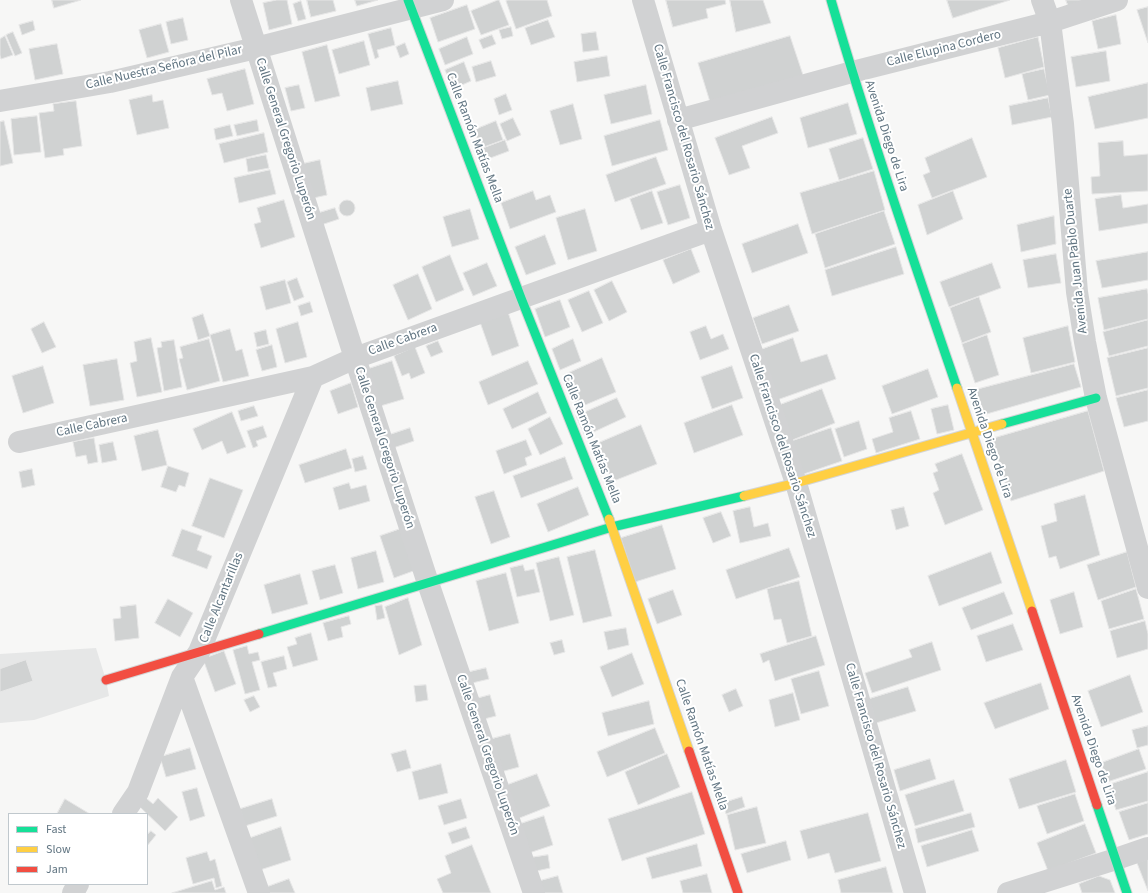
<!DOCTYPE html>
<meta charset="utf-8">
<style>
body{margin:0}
#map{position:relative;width:1148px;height:893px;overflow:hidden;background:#f7f7f6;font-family:"Source Sans 3",sans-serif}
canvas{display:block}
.legend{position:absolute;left:8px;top:813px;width:140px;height:72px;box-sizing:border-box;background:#fff;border:1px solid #c0c8cd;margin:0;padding:5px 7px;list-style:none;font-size:12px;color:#617582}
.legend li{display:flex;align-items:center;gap:8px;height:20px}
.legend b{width:20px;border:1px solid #c0c8cd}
</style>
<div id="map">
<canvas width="1148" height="893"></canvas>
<ul class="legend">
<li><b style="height:5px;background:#16e098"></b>Fast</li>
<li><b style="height:5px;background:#ffcf43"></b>Slow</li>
<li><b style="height:5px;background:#f24e42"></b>Jam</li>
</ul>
</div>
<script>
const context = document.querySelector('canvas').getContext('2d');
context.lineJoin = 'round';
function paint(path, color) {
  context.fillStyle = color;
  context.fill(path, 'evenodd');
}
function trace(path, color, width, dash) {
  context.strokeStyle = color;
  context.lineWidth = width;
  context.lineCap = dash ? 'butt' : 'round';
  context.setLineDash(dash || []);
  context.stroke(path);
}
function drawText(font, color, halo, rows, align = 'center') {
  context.font = font + ' "Source Sans 3",sans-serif';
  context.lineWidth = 4;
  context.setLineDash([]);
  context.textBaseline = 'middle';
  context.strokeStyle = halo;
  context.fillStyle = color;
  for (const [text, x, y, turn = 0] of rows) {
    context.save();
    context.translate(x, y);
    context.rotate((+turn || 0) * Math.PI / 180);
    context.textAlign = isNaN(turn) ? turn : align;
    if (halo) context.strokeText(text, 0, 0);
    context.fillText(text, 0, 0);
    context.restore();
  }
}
paint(new Path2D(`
 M96,648L106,680L109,696L34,720L0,723V654Z`), '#e6e7e7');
const building = new Path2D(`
 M52,0H81L54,8Z
 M277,0H287L292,24L269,30L263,3Z
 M307,0H333L336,11L311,17Z
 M355,0H378L357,6Z
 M498,0H499L509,25L481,35L471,11Z
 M508,0H547L552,16L516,29L506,1Z
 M666,0H725L726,4L706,9L708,18L673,27Z
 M730,0H763L771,23L736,32Z
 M947,0H1010L953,18Z
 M1066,0H1090L1069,8Z
 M301,1L306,19L298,21L293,4Z
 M467,5L475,29L438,42L430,18Z
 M1148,7V43L1137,10Z
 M1116,15L1121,44L1098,49L1092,21Z
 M183,18L188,40L171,44L166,22Z
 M548,20L555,37L531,45L525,28Z
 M33,21L35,30L22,35L19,25Z
 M161,24L169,52L147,58L139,30Z
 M511,27L513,36L502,39L499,30Z
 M391,28L395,45L377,50L379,57L375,59L368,34Z
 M13,32L22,53L15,56L6,35Z
 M596,32L599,50L583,52L581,34Z
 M492,35L496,44L483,49L479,40Z
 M5,36L13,55L1,59L0,55V39Z
 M790,36L804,78L710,102L698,63Z
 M467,37L473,54L445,65L439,49Z
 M1038,37L1044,67L1005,78L998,48Z
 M364,41L370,65L339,74L332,50Z
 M405,43L409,54L400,58L396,47Z
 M57,44L63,74L35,80L29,49Z
 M327,45L340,96L315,102L302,52Z
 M1106,51L1110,81L1076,87L1071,57Z
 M607,56L610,76L577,82L574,62Z
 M491,61L496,76L476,82L472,67Z
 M464,62L471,81L453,89L445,70Z
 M245,69L254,104L227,111L222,93L212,95L207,79Z
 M1044,69L1050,95L1028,100L1022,74Z
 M398,81L403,104L371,111L366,88Z
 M1148,83V118L1095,129L1088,97Z
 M299,85L305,108L291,111L285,88Z
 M646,85L652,114L611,124L604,95Z
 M506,94L512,110L499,115L494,99Z
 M152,95L153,102L163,100L169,128L137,135L129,100Z
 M1048,98L1052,117L1012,125L1009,106Z
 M76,101L82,146L63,149L64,155L45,158L39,113L54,111L53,104Z
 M848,103L857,134L808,148L800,118Z
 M573,104L582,139L560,145L550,111Z
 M37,116L41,152L14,155L11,119Z
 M772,117L778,133L742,146L750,168L729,175L715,138Z
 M513,118L521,135L507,141L500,124Z
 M257,120L259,131L237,136L234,125Z
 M660,120L668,150L612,166L604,136Z
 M4,121L13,163L0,166V122Z
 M496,121L503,140L481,148L474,130Z
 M230,125L233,136L216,140L214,129Z
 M264,133L268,152L224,163L219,144Z
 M863,138L873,169L839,180L829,149Z
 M972,138L987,177L932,198L923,175L930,172L925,158Z
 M505,140L509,151L485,160L481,149Z
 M1123,141L1124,156L1148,154V191L1092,194L1091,177L1100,176L1098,143Z
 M266,155L269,168L248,172L246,159Z
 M656,157L666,184L615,202L606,175Z
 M320,160L327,195L309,199L302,164Z
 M270,170L276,194L239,203L234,178Z
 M874,171L885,210L812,234L800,193Z
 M680,185L690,218L668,225L657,192Z
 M533,191L536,200L550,195L556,212L510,229L501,203Z
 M652,191L663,223L641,230L630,199Z
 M953,191L963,219L927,235L918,205Z
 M1121,195L1123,208L1148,204V223L1099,231L1095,199Z
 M284,200L295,237L261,248L254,224L261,222L257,208Z
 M339 208a8 8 0 1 1 16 0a8 8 0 1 1-16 0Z
 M335,208L339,219L315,227L312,215Z
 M470,209L479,239L452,247L443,217Z
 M585,209L597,251L568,260L556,218Z
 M884,211L895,244L825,268L815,234Z
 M1054,216L1056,244L1021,252L1017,225Z
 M798,224L808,253L752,273L742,244Z
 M545,235L556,264L526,275L515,247Z
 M896,247L904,274L832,296L825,270Z
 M691,249L700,272L673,284L663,260Z
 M1148,252V280L1102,288L1096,261Z
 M1056,254L1061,283L1028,288L1023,260Z
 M450,255L464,290L436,302L422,267Z
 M487,263L497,286L473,296L463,273Z
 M992,263L1001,288L949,307L940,282Z
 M418,274L432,309L408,320L393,285Z
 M297,278L304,297L294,301L287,282Z
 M285,280L291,303L266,310L260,287Z
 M612,281L627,312L609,321L594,290Z
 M1147,289L1148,294V319L1104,330L1098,298Z
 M589,291L603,323L582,332L568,300Z
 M979,297L991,332L962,343L950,308Z
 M560,300L570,327L545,337L535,309Z
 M310,302L313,312L301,316L298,306Z
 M789,305L799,331L762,344L753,318Z
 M508,312L519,346L492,356L480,322Z
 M203,314L210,336L198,340L192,318Z
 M1148,320V346L1109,356L1103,332Z
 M44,322L56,347L42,353L31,329Z
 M298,322L307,357L285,363L276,329Z
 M706,326L711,339L723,334L729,349L700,360L690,332Z
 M1068,326L1075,362L1031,373L1023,338Z
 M230,329L236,351L242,349L249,376L223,382L210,335Z
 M266,330L269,344L257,347L254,333Z
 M987,335L999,375L975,383L962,344Z
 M151,338L162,392L137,397L130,363L137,361L134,342Z
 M793,338L801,362L827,354L836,379L777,400L760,350Z
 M209,339L220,381L187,390L179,359L183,358L180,347Z
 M573,339L581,361L560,370L552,349Z
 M174,340L182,387L164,391L157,348L162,347L161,342Z
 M438,341L443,352L431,357L426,346Z
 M272,345L277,367L262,371L256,350Z
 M415,347L425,373L411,379L409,373L402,376L394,356Z
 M1148,348V388L1116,396L1107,358Z
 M602,358L616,392L578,408L564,375Z
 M117,359L124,400L90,406L83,365Z
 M392,361L404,399L377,407L365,370Z
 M528,361L538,384L488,405L479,382Z
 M1074,364L1081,387L983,415L975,390Z
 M43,366L54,403L23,413L12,376Z
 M732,366L743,398L712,409L701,377Z
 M928,369L938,397L892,414L882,386Z
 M351,383L358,407L338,414L330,391Z
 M822,389L835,423L790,441L777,406Z
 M1148,390V421L1124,427L1116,398Z
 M538,392L547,413L512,429L503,409Z
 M617,398L626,417L585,436L576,416Z
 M732,405L743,435L694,453L684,423Z
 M948,405L954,430L937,434L931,409Z
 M254,406L258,416L241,421L238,411Z
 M911,411L920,439L876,453L872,439L893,432L889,418Z
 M1088,411L1104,471L1011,501L991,439Z
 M232,412L246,447L227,454L222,441L202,450L193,429Z
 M550,417L563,444L540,455L528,429Z
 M859,421L867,449L844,457L835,429Z
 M641,425L657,464L611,482L596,444Z
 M263,426L267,437L256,441L258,446L253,448L247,431Z
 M410,428L414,441L390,449L386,436Z
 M831,428L842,461L801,475L789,442Z
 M158,430L167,465L142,471L134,436Z
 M94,438L98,462L88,464L86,455L76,457L73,442Z
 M526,440L532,455L525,458L527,465L504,474L496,451Z
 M113,442L117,460L102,463L99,445Z
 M346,449L352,468L305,483L299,465Z
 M962,454L983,510L945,525L933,493L939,490L933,473L938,471L935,464Z
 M363,456L367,469L355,472L352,459Z
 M565,457L573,479L521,498L513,476Z
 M168,466L189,473L185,487L179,485L176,492L161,487Z
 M32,469L35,485L22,488L19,472Z
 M210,478L243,490L224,538L192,526Z
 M349,483L351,489L366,485L370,501L339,510L333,488Z
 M578,487L589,515L548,532L537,504Z
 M494,491L510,537L491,544L475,497Z
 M1085,495L1100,555L1060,569L1056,556L1049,558L1041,526L1057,521L1054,504Z
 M750,507L754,527L768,523L771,536L740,543L733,511Z
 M904,507L909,526L896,530L891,510Z
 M721,512L731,536L713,543L703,518Z
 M662,525L676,569L635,582L621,538Z
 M403,528L416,570L394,578L380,536Z
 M182,529L202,536L197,550L212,556L207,569L172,556Z
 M789,548L800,577L736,599L726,570Z
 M595,550L612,616L583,623L567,557Z
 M376,551L384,582L358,589L351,558Z
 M991,552L1002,583L939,606L928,576Z
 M1127,552L1136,587L1098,600L1087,565Z
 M559,557L574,615L550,621L536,563Z
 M335,565L343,593L320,600L312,571Z
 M523,565L525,571L534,569L540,592L517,597L510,568Z
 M506,573L519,623L489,631L476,581Z
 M300,574L308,604L272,614L264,585Z
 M799,581L812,636L787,643L781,619L774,620L767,589Z
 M1136,589L1144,619L1109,629L1101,601Z
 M673,590L682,615L657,624L648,599Z
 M1004,592L1013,614L971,630L962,608Z
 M1074,592L1083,627L1060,634L1050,600Z
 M408,598L422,645L399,655L385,607Z
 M168,599L193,613L180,637L155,623Z
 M136,605L139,638L115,641L113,619L121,618L120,607Z
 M382,605L385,618L377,620L375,606Z
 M349,616L351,624L341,627L343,637L328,641L323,623Z
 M1145,621L1148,634V649L1117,658L1110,631Z
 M1013,624L1023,650L986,662L977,636Z
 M626,628L629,645L608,650L604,632Z
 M311,633L318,660L293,667L287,647L297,644L295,638Z
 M816,636L825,665L775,681L769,660L763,663L760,654Z
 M562,640L565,652L554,655L550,643Z
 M932,642L941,670L872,693L865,673L912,657L909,650Z
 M247,646L249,654L258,652L260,660L252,662L260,690L245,694L233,650Z
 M224,651L236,684L215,692L203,659Z
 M632,653L644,684L612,697L600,667Z
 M284,656L287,669L273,673L277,686L268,688L261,662Z
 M26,660L33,681L0,692V669Z
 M486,668L489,679L468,684L465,673Z
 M819,671L829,706L801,714L791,679Z
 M1130,675L1143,712L1101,727L1088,691Z
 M1041,683L1049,709L995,729L984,703Z
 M426,685L428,700L416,702L414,686Z
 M908,687L916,711L876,723L869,699Z
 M736,689L743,706L729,712L722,695Z
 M793,693L800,720L775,727L769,700Z
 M490,695L496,716L480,720L475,699Z
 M254,696L260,707L250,712L244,700Z
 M649,701L654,724L608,736L602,713Z
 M1148,726V745L1137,748L1132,730Z
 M655,728L665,753L607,777L597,752Z
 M510,734L519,767L497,773L488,740Z
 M190,748L196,769L166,777L160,757Z
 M1139,749L1146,769L1107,782L1101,763Z
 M406,750L411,768L397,772L391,754Z
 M667,754L680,787L638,805L625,772Z
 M930,759L936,779L900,791L894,770Z
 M1066,760L1076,792L1019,809L1009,779Z
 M441,764L448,793L419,800L412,772Z
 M1148,772V801L1116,810L1108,785Z
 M537,774L550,806L512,821L499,788Z
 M954,780L964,811L915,826L905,795Z
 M197,788L205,816L190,821L182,792Z
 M692,792L705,834L622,861L608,819Z
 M1075,794L1084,821L1047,834L1037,806Z
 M742,797L745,807L726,814L723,803Z
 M146,798L153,804L158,798L178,817L165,831L139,806Z
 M65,799L90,814H57Z
 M272,799L277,816L245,826L240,809Z
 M461,799L467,818L444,825L438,806Z
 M1148,803V834L1129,840L1119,812Z
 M757,807L766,843L735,850L727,815Z
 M868,813L881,861L835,873L829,853L808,859L800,831Z
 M971,813L975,827L918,843L915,829Z
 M544,816L553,845L523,855L514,826Z
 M1085,824L1096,853L1048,871L1037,843Z
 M281,827L291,860L260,870L250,838Z
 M466,827L470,838L452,844L448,833Z
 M972,830L979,851L927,867L921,846Z
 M151,831L156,835L147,846V835Z
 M786,841L791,860L747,873L741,854Z
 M697,844L702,866L652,879L646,858Z
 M472,845L491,893H443L437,879L451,873L445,856Z
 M207,852L210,861L215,859L222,886L216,888L214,878L193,884L186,858Z
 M548,855L550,868L532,872L529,858Z
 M1148,859V891L1137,863Z
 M886,867L893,893H841L838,880Z
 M707,874L712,893H683L680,881Z
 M558,876L563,893H539L536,882Z
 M1099,876L1110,880L1115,893H1082L1079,884Z
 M289,879L295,893H269L267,887Z
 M212,881L215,890L224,887L226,893H172Z`);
paint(building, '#d0d2d2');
trace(building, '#e6e6e6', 1);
const fast = new Path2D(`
 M408,0L521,298L609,519
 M831,0C869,131 913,259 957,388
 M1002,424L1096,398
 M259,634L612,527L744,496
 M1097,805L1127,893`);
const slow = new Path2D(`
 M957,388L1032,611
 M744,496L796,483L1002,424
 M609,519L689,751`);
const jam = new Path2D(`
 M1032,611L1097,805
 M106,680L259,634
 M689,751L738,893`);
trace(fast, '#d4d5d6', 11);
trace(slow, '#d4d5d6', 11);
trace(jam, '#d4d5d6', 11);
trace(new Path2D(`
 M241,0L355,358L428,583L534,893
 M643,0L711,230L796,483L915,893
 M1042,0L1050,22L1063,124L1077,292L1085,342L1096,398L1148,588
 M0,101L110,82L256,48L443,0
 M678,120L852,72L1050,22L1117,0
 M19,442L313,377L355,358L521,298L711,230
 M182,677L259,893
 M123,814L138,792L182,677L199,652L313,377
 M73,893L78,884
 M1008,893L1116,859L1148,848`), '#d1d2d3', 22);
trace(fast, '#16e098', 9);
trace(slow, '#ffcf43', 9);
trace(jam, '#f24e42', 9);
drawText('13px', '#617582', '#fff', [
 ["Calle Elupina Cordero",944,49,-14],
 ["Calle Nuestra Señora del Pilar",164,68,-13],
 ["Avenida Diego de Lira",886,136,72],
 ["Calle Francisco del Rosario Sánchez",683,137,74],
 ["Calle Ramón Matías Mella",474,138,69],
 ["Calle General Gregorio Luperón",285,139,72],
 ["Avenida Juan Pablo Duarte",1076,261,-96],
 ["Calle Cabrera",403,340,-20],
 ["Calle Cabrera",92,426,-12],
 ["Calle Ramón Matías Mella",591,439,68],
 ["Avenida Diego de Lira",989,443,71],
 ["Calle Francisco del Rosario Sánchez",782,446,72],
 ["Calle General Gregorio Luperón",384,448,72],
 ["Calle Alcantarillas",222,598,-68],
 ["Calle Ramón Matías Mella",701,745,71],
 ["Avenida Diego de Lira",1093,750,71],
 ["Calle General Gregorio Luperón",487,755,71],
 ["Calle Francisco del Rosario Sánchez",875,756,74]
]);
</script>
